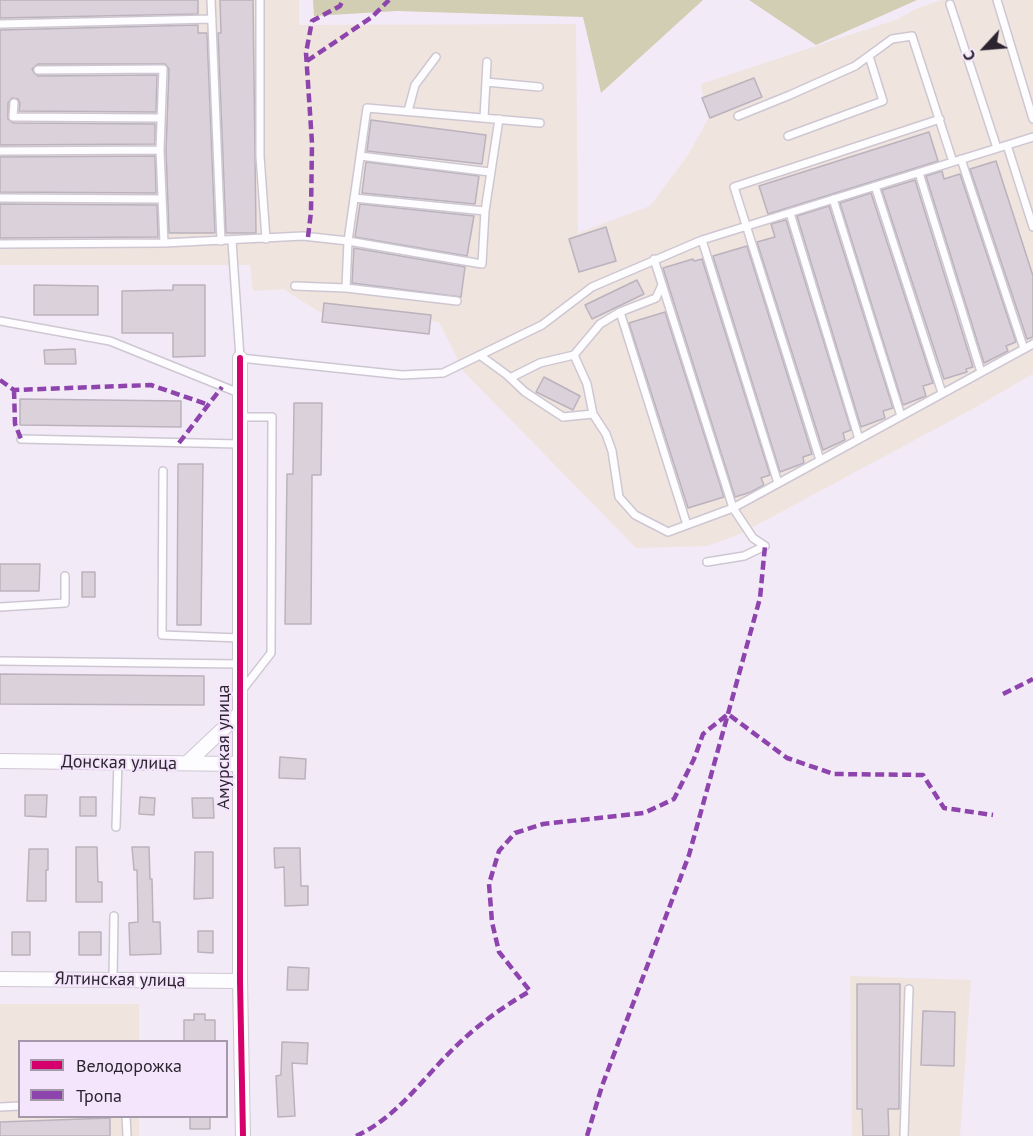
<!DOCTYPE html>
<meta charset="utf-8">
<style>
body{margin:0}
#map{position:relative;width:1033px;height:1136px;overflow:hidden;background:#f3eaf7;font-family:"PT Sans",sans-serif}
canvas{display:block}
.legend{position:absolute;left:18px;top:1040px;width:210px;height:78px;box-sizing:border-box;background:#f4e5fc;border:2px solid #a498aa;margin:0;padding:8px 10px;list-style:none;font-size:18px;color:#2c2530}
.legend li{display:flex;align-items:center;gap:12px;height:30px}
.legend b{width:30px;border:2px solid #a498aa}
.north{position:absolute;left:955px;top:18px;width:60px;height:60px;-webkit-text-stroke:4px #f4e5fc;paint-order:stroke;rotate:244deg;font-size:16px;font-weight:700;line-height:24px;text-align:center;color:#2c2530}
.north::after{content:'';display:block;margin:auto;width:21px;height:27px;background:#2c2530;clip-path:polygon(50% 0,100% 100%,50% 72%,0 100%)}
</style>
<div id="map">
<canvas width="1033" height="1136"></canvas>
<ul class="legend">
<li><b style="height:8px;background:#d6006c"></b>Велодорожка</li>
<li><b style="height:8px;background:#8e44ad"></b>Тропа</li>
</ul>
<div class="north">С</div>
</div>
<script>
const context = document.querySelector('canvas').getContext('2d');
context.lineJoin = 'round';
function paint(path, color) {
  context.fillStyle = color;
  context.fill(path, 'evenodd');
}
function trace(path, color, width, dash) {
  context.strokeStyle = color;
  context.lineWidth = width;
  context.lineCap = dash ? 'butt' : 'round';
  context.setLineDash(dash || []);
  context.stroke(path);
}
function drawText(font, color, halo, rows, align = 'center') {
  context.font = font + ' "PT Sans",sans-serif';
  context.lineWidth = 4.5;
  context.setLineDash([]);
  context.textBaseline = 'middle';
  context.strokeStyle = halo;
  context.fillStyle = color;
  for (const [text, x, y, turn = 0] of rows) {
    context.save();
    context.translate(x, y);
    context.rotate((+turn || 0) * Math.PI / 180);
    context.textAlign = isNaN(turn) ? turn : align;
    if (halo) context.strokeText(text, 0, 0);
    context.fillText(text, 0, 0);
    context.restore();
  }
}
paint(new Path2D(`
 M0,0H299V25L576,24L578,233L650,206L688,155L708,119L701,84L898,19L916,9L941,0H1033V374L967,412L740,534L707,546L636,548L464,372L439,322L323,314L283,289L253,291L250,265H0Z
 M850,976L971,980L960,1136H852Z
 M0,1004H139V1041L20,1042V1116L139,1117V1136H0Z`), '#f0e4df');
paint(new Path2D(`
 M313,0H703L601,93L583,17L397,11L314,16Z
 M749,0H917L816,45Z`), '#d1ceb3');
const building = new Path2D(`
 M0,0H198V14L0,18Z
 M220,0H253L256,233H226L218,33H221Z
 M198,25V33H207L215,233H169L166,150L169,69L165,64H38L32,69L34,73L38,76L157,75L156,112L19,111L20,103L18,99L12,98L8,103V119L13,123L155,124V144L0,145V30Z
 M754,78L762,97L710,118L702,98Z
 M371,120L486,135L482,164L367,151Z
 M929,132L938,161L768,214L759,186Z
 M155,156L156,193L0,192V157Z
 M996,161L1033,276V337L1027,339L970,169Z
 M366,162L479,176L475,204L362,193Z
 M942,171L944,179L960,174L1016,342L1006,346L1008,351L984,363L926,176Z
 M915,180L973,367L966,369L967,372L944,379L882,190Z
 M871,193L933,383L923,386L926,396L903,405L840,203Z
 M0,204L157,205L158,237L0,238Z
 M360,204L474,216L467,256L355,237Z
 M829,206L893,408L883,411L885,418L861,427L797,216Z
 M786,220L851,430L843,433L845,440L823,450L757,242L775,237L771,224Z
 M606,227L616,261L579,272L569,239Z
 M747,246L812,454L803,457L804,463L780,472L713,256Z
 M354,248L465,267L461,297L352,283Z
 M693,259L694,261L702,259L770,475L761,478L764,485L751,492L735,497L663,268Z
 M637,280L644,294L592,319L585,305Z
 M34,285L98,286V315H34Z
 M173,285H205V356L173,357V333H122V291L173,290Z
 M324,303L431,315L429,334L322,322Z
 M665,312L724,497L688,508L629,323Z
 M75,349L76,364H45L44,350Z
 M544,377L580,396L573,410L536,392Z
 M20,399L181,401V427L20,425Z
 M294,403H322L321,475H312L311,624H285L287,474H293Z
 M178,464H203L201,625H177Z
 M0,564H40L39,591H0Z
 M82,572H95V597H82Z
 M0,674L204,676V705L0,704Z
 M280,757L306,759L305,779L279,778Z
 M25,795H47L46,817L25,816Z
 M80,797H96V816H80Z
 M140,797L155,798L154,815L139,814Z
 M192,798H213L214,818H193Z
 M76,847H97L98,882H102V902H76Z
 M132,847H149L150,879H152L153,922H160L161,954L130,955L129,923L138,922L137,870H134Z
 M274,848H300L301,886H308V905L285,906L284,867L275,868Z
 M29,849H48V870H46V901H27Z
 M195,852H213V898L194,899Z
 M198,931H213V953L198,952Z
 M12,932H30V955H12Z
 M79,932H101V955H79Z
 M288,967L309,968L308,990H287Z
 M857,984H900L899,1109H888L889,1136H863L862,1109H857Z
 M923,1011L955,1012L954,1066L921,1065Z
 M194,1014H205V1020H215V1041H184V1020H194Z
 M282,1042L308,1043L307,1064L292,1063L295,1116L278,1117L276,1076L281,1075Z
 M190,1116H210V1129H190Z
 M110,1118V1136H0V1122Z`);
paint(building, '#dad1db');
trace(building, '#bab2bc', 1.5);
const service = new Path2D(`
 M211,0L221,241
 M260,0V156L266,239
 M997,0L1033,119
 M950,4L997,148
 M0,24L212,19
 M38,70L163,69L160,150L164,243
 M486,82L539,87
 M14,103L13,117L161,118
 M408,111L415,85L436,57
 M738,116L790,95L855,66L892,39L912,36L953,162
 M484,118L487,62
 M788,136L883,101L869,56
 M1007,145L1033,227
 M0,151L160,150
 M360,156L490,172
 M961,159L1024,349
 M919,173L981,372
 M875,186L942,393
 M0,198L161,199
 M354,198L485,211
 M833,199L901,416
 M790,213L859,439
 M702,240L778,483
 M232,241L240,358L402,375L443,373L542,325L592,287L702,240L1033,137
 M0,244L164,243L303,236L348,241L482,264L485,211L499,119
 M654,259L733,508L753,538L765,546
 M295,286L346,288L457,301
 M346,288L348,241L367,108L540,123
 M620,312L687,525
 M0,321L110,341L239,393
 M574,355L587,384L593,414L606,434L612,451L619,497L635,515L668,532L733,508L1033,344
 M481,356L507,375L525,392L563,417L593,414
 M510,378L540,363L574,355L600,324L620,312L656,298L662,285
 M239,417H272L271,653L243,689
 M21,439L239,444
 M820,460L734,187L940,119
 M163,471L162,635L239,638
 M707,562L744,556L765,546
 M0,607L65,603V576
 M0,661L239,664
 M116,827L118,762
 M113,980L114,916
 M0,1107L20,1106
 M126,1116L127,1136
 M904,1136L909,989`);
const minor = new Path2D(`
 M240,358V981L243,1136
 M0,761L239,764
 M187,763L239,714
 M0,979L240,981`);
trace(service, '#cec7d2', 10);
trace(minor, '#cec7d2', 16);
trace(service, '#fdfcfe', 7);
trace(minor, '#fdfcfe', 14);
trace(new Path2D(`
 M307,61L372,17L389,0
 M308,237L311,212L312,143L306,53L312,21L340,6L343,0
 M0,380L14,390L151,385L209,405
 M14,390L15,424L21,439
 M179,443L222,387
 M1003,694L1033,679
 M356,1136C396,1118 422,1080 452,1050C476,1026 501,1008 530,991L499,952L492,922L489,884L499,851L515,833L543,824L644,813L674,799L694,759L703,734L728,714L787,758L834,774L923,775L944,808L993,815
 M587,1136L602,1086L689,855L760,598L765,546`), '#8e44ad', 4.5, [9, 4.5]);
trace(new Path2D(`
 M240,358V981L243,1136`), '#d6006c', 6);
drawText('18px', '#2c2530', '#f4e5fc', [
 ["Амурская улица",224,747,-90],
 ["Донская улица",119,763,1],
 ["Ялтинская улица",120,980,1]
]);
</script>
